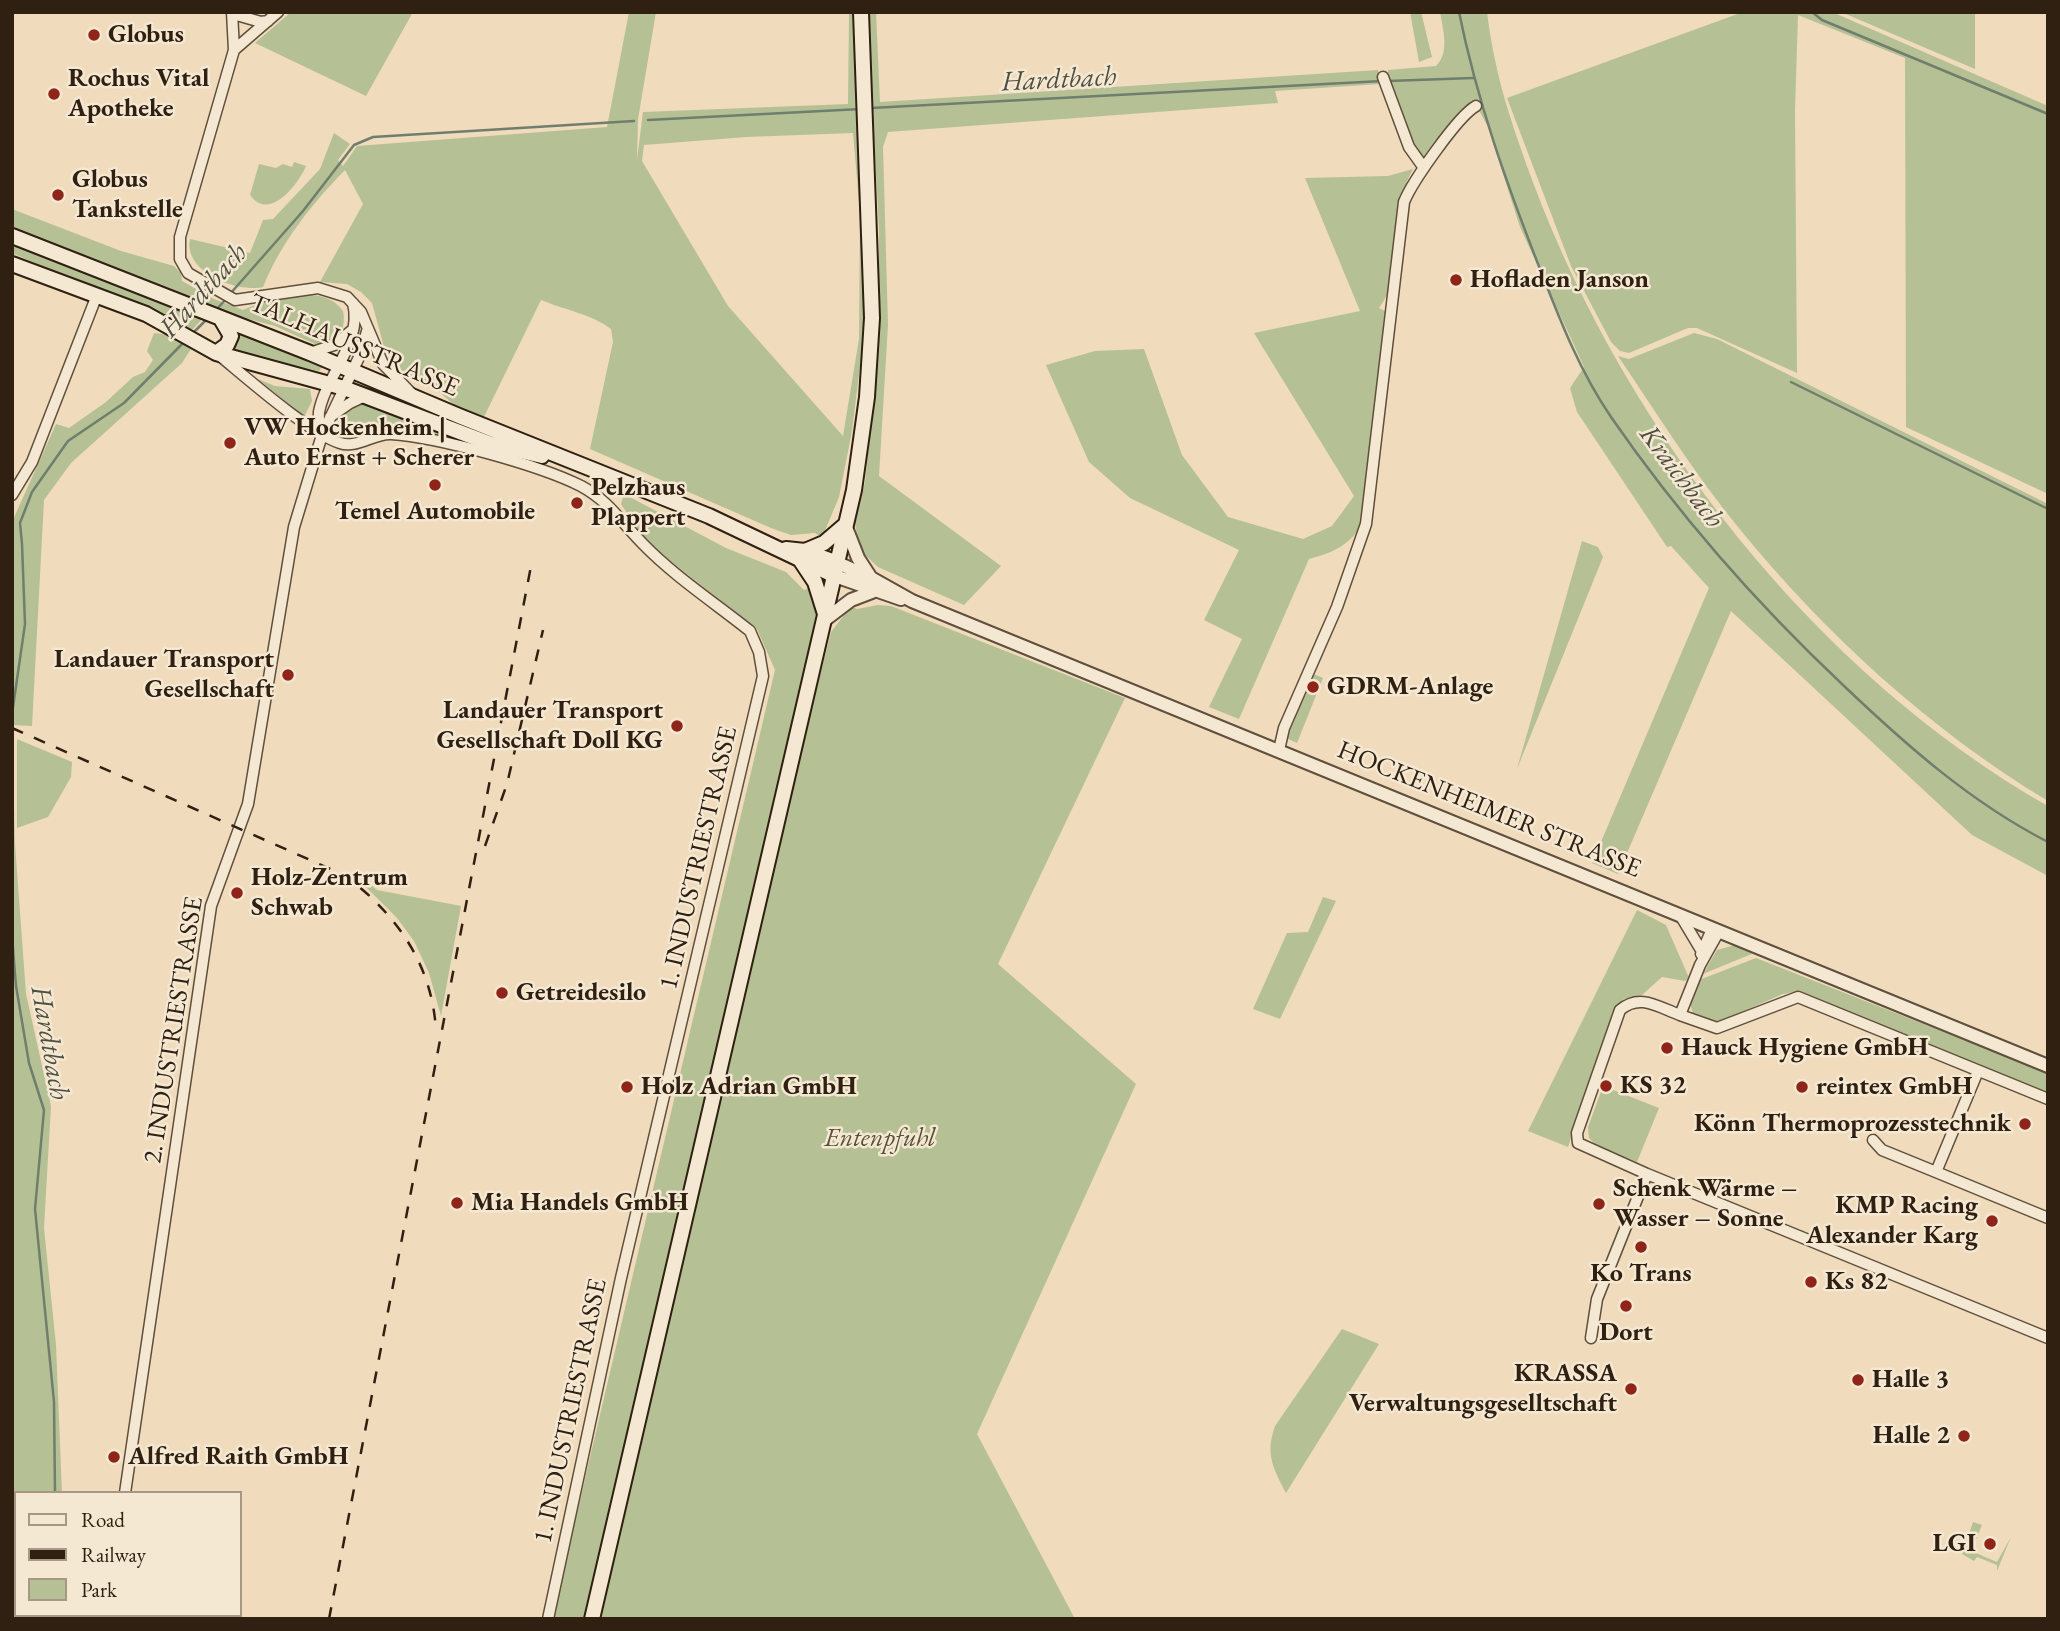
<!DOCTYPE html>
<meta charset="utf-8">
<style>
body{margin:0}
#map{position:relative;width:2060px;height:1631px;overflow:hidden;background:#f0dbbc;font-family:"EB Garamond",serif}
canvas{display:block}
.frame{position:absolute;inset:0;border:14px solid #2f2011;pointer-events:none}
.legend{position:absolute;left:14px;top:1491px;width:228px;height:126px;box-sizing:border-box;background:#f5e8d3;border:2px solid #a69885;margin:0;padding:9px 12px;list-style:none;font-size:21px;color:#2f2011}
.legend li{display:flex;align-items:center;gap:14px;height:35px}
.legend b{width:35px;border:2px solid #a69885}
</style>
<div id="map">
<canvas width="2060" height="1631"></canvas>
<div class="frame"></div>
<ul class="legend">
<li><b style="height:9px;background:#f5e8d3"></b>Road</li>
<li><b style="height:9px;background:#2f2011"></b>Railway</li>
<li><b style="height:19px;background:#b5c194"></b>Park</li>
</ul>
</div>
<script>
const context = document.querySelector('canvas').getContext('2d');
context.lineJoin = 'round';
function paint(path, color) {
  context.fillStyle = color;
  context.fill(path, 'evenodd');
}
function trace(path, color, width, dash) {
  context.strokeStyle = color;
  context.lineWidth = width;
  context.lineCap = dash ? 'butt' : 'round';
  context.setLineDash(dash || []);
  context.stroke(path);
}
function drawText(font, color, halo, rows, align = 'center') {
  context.font = font + ' "EB Garamond",serif';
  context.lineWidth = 5;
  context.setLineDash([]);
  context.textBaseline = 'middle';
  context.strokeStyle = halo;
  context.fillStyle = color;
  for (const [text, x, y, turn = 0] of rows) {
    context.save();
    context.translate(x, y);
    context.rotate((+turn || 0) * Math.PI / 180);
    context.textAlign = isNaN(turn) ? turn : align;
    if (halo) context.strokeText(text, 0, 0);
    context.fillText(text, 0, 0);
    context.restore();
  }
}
paint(new Path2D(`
 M291,12H413L366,96L255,43Z
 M629,12H656L638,119L637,160L643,112L848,104L849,12H856L868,301L852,431L839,497L822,538L815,533L791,535L771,528L590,449L613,342L611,329C591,314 565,310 541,300L481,423L467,416L437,390L408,377L398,368L384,347L372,303L361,292L347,284L320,282L363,204L345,170C311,205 282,241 263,287C239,293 183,273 190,239L250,253L263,220L273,219L320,169L334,133L350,144L338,160L343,166L357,146L607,127ZM853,133L860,214L859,339L843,436L728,306L642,161L644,145L746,137Z
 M867,12H876L880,102L1378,70L1380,84L1275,91L1278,103L888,132L883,147L888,325L879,476L1001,566L964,605L878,567L865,555H860L855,524L865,482L879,345V229Z
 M1410,12H1421L1432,57L1419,62Z
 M1440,12H1487C1495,77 1512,125 1534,185C1627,432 1817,675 2048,806V876L1972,835L1731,611L1618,874L1592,863L1709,588L1671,546L1667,547L1577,412L1570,388L1584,367L1520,227L1488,127L1475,103L1472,100L1425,160C1401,140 1388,99 1388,70L1436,66C1450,52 1443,30 1440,12Z
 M1743,12H1832L2048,106V494L1906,427L1905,58L1798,15L1795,110L1797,373L1697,328H1688L1629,353L1620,351L1611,342L1571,266L1507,98Z
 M1841,12H1975V69Z
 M294,162L306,166C298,185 269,222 250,195L259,164L276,168L283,164L292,167Z
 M1413,169C1388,212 1408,271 1379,308L1389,313L1363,522C1352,544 1333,553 1309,559L1239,719L1209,707L1242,639L1204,620L1239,550L1130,498L1089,462L1046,365L1095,351L1144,349L1182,455L1228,517L1303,539L1332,526L1354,496L1254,333L1360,311L1305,178L1388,176Z
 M12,209L121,251L174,266L181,273L182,281L214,299L243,310C269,298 324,282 343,311C347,331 337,344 317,345L275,326L233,315L12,229Z
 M12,242L194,313L202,319L193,329L187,330L12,253Z
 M238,332L241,333L322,367L319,371L243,355L233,349Z
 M154,333L169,335L191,349L182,363L71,463L44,500L32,726L12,725V522L56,424L69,428L106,402L133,377L145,372L153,360L147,351Z
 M1694,333L1717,339L2048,504V801C1930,730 1824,633 1738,527C1694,473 1657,414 1618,356L1629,359Z
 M258,379L275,386L310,389L312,401L304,417Z
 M363,403H370L516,453L392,427C375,426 363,439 346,436L338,428V422L350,407Z
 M624,494L726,548L786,572L804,590L812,587L816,614L793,723L807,726L831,632L851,606L857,609L878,605L891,606L1125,698L998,964L1136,1084L977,1434L1075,1619H552L775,670L757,629L645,541L621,504Z
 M1582,541L1598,547L1603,557L1517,769Z
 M1311,673L1323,678L1297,743L1284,737Z
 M12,734L15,844L26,994L51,1106L44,1228L56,1345L62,1493H16V1615H69V1619H12Z
 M17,739L72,762L71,777L48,817L17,828Z
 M369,883L377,890L461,906L441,1016L429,973L414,941L397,918L366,887Z
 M1323,897L1336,901L1280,1019L1253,1009L1287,933L1308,932Z
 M1637,910L1666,925L1689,978L1685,981L1662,977L1642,995L1624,999L1616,1007L1568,1147L1528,1131Z
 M1735,945L1754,953L1703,974L1717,950Z
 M1756,958L2048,1073V1094L1800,991L1783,994L1718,1022L1693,1013L1690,1004L1699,980Z
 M1603,1086L1659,1108L1637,1162L1596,1145L1589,1138L1588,1127Z
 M1342,1329L1379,1344L1286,1493C1273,1468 1265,1454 1275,1426Z
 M1973,1522L1982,1525L1971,1551L1997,1562L2011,1537L1997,1571V1565L1977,1557L1974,1561L1962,1554Z`), '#b5c194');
trace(new Path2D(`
 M1459,12C1477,101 1507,185 1540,269C1560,320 1580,372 1611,417C1678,514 1757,604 1843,685C1905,744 1970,802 2048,842
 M1812,12L1822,20L2048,114
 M1388,81L1473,78
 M871,108L1382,81
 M648,120L861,109
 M230,294L303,211L354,145L373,137L634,121
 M216,310L226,299
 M191,335L209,317
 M1791,382L2048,509
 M12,714L25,624L22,544L20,523L32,492L68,441L124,403L184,342
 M12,936L16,986L29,1063L44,1110L35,1209L54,1402L55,1493
 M54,1619V1615`), '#707e6e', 2.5);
const minor = new Path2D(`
 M232,12L234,50L180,237V259L188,273L235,300L318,288L347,297L361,312L383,364L412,394
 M233,14L261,22L268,21
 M234,50L278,12
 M1383,77L1409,147L1424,168
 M310,353L334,345L351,331
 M220,356C248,379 309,433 340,443C357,449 374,433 391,434C438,437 539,465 581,486C609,501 621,522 643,544C674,576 715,603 750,631L759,652L763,676L621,1278L548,1619
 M330,417L350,403L365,396
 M321,434C321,428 318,419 319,412C326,375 363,343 353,303
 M12,495L32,462L97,295
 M1279,750L1284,728L1337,607L1366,524L1404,202C1412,182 1458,116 1476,106
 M1680,915L1701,950
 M1719,931L1700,965L1680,1015L1717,1028L1798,997L2048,1099
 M1701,954L1712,929
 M1680,1015C1658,1007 1640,993 1620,1010L1577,1133L1578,1143L1647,1174L2048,1338
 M1978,1071L1936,1172L2048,1218
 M1873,1140L1882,1150L1936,1172
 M1591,1338L1597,1299L1647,1174
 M125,1493L211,906L248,804L294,527L322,435L361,353L367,331`);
const tertiary = new Path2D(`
 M845,525L858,558L871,578
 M838,563L871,578L912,601L2048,1066
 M835,576L901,599
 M826,619L851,600L872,592`);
const secondary = new Path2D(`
 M12,236L310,353L459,416L709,516L835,576
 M12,264L146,314L216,353L344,388L491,444L542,456
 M216,353L227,345L231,336L221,319
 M786,549L805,551L838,563
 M805,551L824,543L845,525
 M801,561L815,582L825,614
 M592,1619L854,490L867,397L872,318L861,12`);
trace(minor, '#5f4f3c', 13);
trace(tertiary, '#5f4f3c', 16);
trace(secondary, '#2f2011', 18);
trace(minor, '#f5e8d3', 10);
trace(tertiary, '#f5e8d3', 12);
trace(secondary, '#f5e8d3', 14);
trace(new Path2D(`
 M12,728L344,875C396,913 433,965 436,1032
 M485,846L507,784L543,630
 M329,1619L531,566`), '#2f2011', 2.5, [12, 12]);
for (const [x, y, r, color] of [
 [94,35,7,"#8f2418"],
 [54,94,7,"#8f2418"],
 [58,195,7,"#8f2418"],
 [1456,280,7,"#8f2418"],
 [230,443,7,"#8f2418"],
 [435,485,7,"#8f2418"],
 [577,503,7,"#8f2418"],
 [288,675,7,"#8f2418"],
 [1313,687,7,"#8f2418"],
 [677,726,7,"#8f2418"],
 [237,893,7,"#8f2418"],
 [502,993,7,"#8f2418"],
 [1667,1048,7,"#8f2418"],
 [1606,1086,7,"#8f2418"],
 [627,1087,7,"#8f2418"],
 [1802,1087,7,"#8f2418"],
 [2025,1124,7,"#8f2418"],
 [457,1203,7,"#8f2418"],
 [1599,1204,7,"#8f2418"],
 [1992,1221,7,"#8f2418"],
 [1641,1247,7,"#8f2418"],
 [1811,1282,7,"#8f2418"],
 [1626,1306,7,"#8f2418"],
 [1858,1380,7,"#8f2418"],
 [1631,1389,7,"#8f2418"],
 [1964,1436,7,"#8f2418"],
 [114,1457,7,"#8f2418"],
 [1990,1544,7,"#8f2418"]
]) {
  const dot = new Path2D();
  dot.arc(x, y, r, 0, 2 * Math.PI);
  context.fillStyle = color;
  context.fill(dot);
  trace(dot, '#f5e8d3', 2.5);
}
drawText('bold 26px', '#2f2011', '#f5e8d3', [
 ["Globus",108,35],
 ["Rochus Vital",68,79],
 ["Apotheke",68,109],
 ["Globus",72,180],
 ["Tankstelle",72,210],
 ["Hofladen Janson",1470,280],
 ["VW Hockenheim |",244,428],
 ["Auto Ernst + Scherer",244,458],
 ["Pelzhaus",591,488],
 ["Plappert",591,518],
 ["Temel Automobile",435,512,"center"],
 ["Landauer Transport",274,660,"right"],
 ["Gesellschaft",274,690,"right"],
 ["GDRM-Anlage",1327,687],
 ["Landauer Transport",663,711,"right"],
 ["Gesellschaft Doll KG",663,741,"right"],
 ["Holz-Zentrum",251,878],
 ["Schwab",251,908],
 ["Getreidesilo",516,993],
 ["Hauck Hygiene GmbH",1681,1048],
 ["KS 32",1620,1086],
 ["Holz Adrian GmbH",641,1087],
 ["reintex GmbH",1816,1087],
 ["Könn Thermoprozesstechnik",2011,1124,"right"],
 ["Schenk Wärme –",1613,1189],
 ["Wasser – Sonne",1613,1219],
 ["Mia Handels GmbH",471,1203],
 ["KMP Racing",1978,1206,"right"],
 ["Alexander Karg",1978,1236,"right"],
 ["Ko Trans",1641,1274,"center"],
 ["Ks 82",1825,1282],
 ["Dort",1626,1333,"center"],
 ["KRASSA",1617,1374,"right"],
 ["Verwaltungsgeselltschaft",1617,1404,"right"],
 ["Halle 3",1872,1380],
 ["Halle 2",1950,1436,"right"],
 ["Alfred Raith GmbH",128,1457],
 ["LGI",1976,1544,"right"]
], 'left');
drawText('26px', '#2f2011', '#f5e8d3', [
 ["TALHAUSSTRASSE",354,346,23],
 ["HOCKENHEIMER STRASSE",1489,810,22],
 ["1. INDUSTRIESTRASSE",699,858,-77],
 ["2. INDUSTRIESTRASSE",174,1030,-81],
 ["1. INDUSTRIESTRASSE",571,1411,-78]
]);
drawText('italic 26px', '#575038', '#f5e8d3', [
 ["Entenpfuhl",880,1139]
]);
drawText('italic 28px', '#4f4f40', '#f5e8d3', [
 ["Hardtbach",1059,80,-3],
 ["Hardtbach",204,291,-48],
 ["Kraichbach",1681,477,53],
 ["Hardtbach",49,1043,80]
]);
</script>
